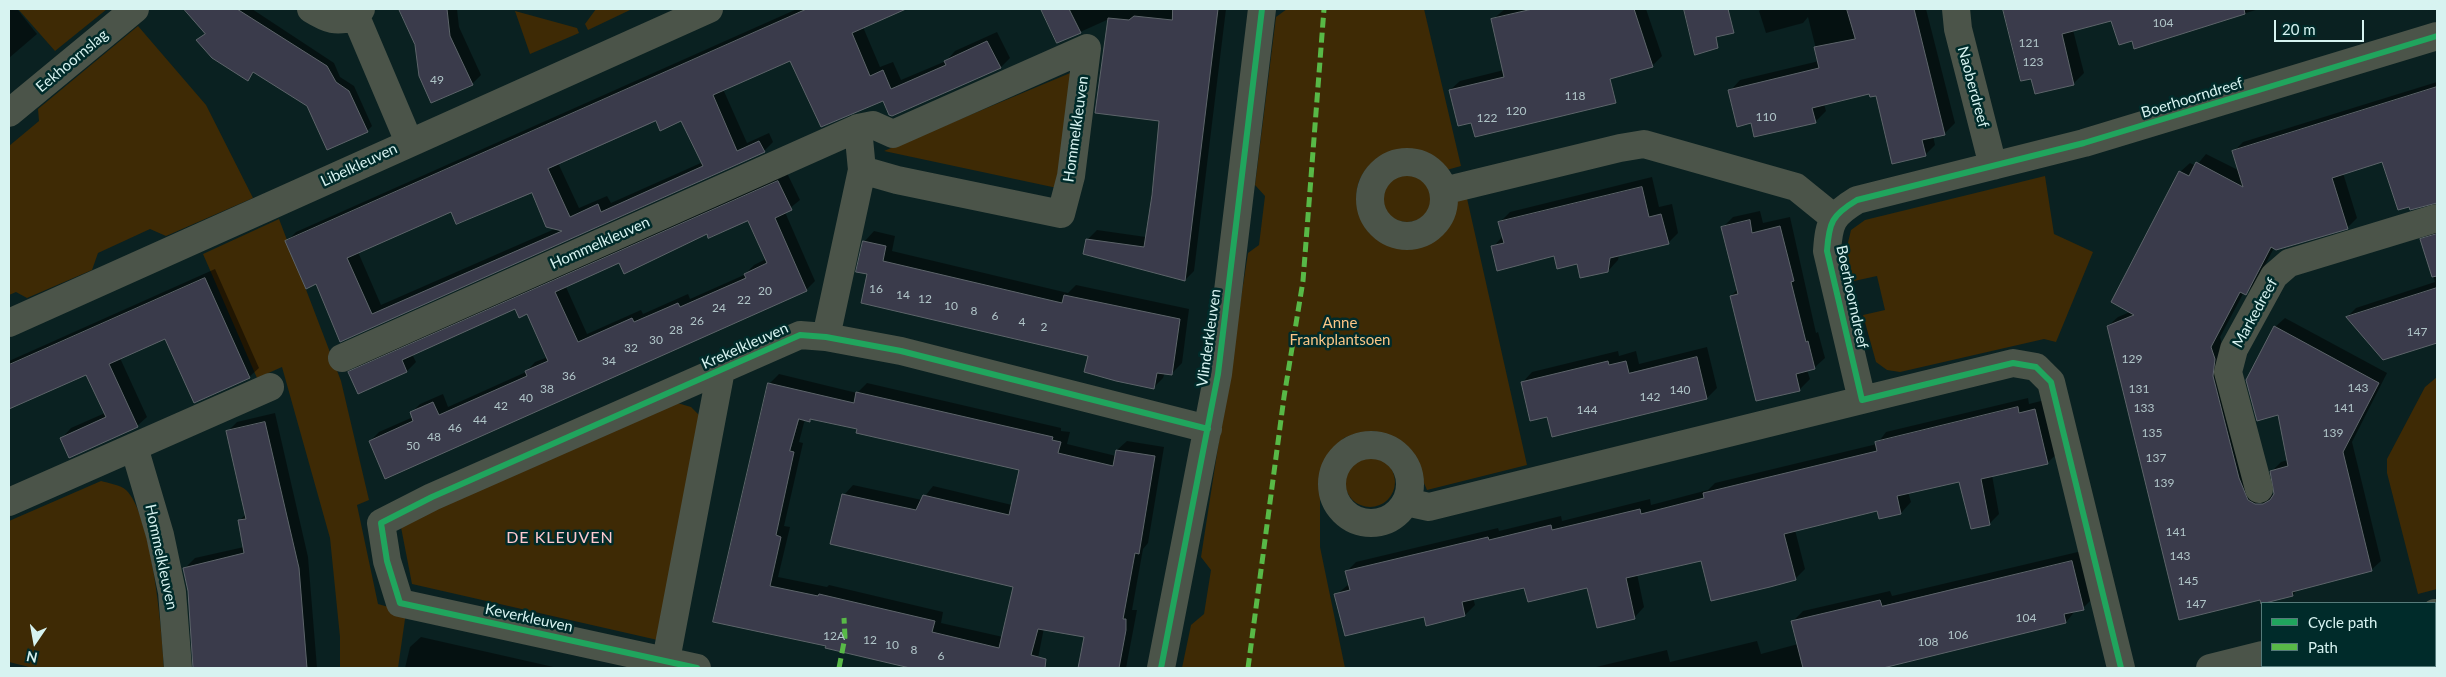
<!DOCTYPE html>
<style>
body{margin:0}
#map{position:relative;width:2446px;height:677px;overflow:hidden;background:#0a2121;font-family:Lato,sans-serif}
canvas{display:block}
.frame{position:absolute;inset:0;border:10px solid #d7f3f1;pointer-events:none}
.legend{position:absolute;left:2261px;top:602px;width:175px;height:65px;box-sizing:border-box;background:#002b2a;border:1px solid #567b7a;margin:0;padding:6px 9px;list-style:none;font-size:15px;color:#d7f3f1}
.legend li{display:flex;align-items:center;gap:10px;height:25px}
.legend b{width:25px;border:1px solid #567b7a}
.north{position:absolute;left:10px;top:617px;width:50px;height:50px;-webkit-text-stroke:4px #002b2a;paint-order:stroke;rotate:192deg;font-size:14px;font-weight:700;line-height:20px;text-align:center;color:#d7f3f1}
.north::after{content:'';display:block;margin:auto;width:18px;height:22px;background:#d7f3f1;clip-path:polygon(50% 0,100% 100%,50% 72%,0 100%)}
.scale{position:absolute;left:2274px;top:20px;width:90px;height:22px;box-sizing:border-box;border:2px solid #d7f3f1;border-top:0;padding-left:6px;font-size:15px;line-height:18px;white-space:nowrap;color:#d7f3f1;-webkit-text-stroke:4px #002b2a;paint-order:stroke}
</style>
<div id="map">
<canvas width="2446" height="677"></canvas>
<div class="frame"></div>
<ul class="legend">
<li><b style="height:6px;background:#20a55d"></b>Cycle path</li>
<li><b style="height:6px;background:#58b947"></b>Path</li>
</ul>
<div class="north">N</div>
<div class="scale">20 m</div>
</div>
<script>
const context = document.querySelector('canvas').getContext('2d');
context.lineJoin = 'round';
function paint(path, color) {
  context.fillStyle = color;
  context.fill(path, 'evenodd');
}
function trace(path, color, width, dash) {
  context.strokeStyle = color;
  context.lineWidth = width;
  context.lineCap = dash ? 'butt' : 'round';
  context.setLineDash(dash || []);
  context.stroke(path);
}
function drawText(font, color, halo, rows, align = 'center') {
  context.font = font + ' Lato,sans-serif';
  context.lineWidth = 5;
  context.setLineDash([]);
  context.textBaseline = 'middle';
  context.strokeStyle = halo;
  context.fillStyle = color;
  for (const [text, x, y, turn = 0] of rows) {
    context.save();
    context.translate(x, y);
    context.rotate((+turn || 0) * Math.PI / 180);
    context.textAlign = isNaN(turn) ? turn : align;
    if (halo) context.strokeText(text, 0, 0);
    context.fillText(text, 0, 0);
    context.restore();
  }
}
paint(new Path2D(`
 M18,9H107L55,51Z
 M596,9H629L630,10L588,30L585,24Z
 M1287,9H1424L1461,166L1443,171C1409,126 1339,164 1361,214C1380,259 1449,246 1450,197L1466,194L1527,465L1427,490L1412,456L1396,439L1385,434L1373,431L1358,433L1344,438L1327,456L1320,482V547L1345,668H1182L1191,625L1204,614L1211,570L1201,557L1248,253L1259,245L1265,196L1255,185L1276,17Z
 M515,11L577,28L579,33L530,54Z
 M138,26L206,105L253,198L166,236L150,229L98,253L92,270L27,298L16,292L9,295V146L39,121L38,109Z
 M1075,71L1057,188L884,151Z
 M1380 195a27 27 0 1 1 54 0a27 27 0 1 1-54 0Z
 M2045,176L2054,234L2093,252L2056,342L2044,339L1900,372L1887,370L1876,362L1863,315L1885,310L1877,276L1854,281L1846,251L1851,230L1865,220Z
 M279,219L341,381L369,500L357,505L378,604L406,612L398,668H340V637L330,538L282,367L257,378L203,254Z
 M2437,377V589L2418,594L2387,473V459L2425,387Z
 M674,402L691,407L704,420L662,641L412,584L400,522Z
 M1345 482a25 25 0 1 1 50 0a25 25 0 1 1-50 0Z
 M101,481C108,483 121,485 126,490C152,515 162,631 164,668H33L9,662V521Z`), '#3e2a05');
paint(new Path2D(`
 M9,9H17L37,34L9,58Z
 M186,9H252L334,63L340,77L354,86L372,126L367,131L308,105L254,72L247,80L198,40L206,33Z
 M403,9H457L459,27L481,75L472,84L416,44L404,17Z
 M797,9H904L863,27L880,67L893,62L901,80L946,61L955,51L997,32L1010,58L1001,67L892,115L883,99L791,59L723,89L747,143L769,133L773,142L764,151L340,340L317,282L287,241L296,232ZM657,119L682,120L703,162L611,203L607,196L579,208L558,163ZM532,191L557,228L381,305L358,252L452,211Z
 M1048,9H1226L1194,271L1185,280L1088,239L1097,230L1146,237L1161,120L1109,19L1058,42L1044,12Z
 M1581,9L1603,97L1472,122L1450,90L1460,81L1504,70L1492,20L1505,9Z
 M1615,9H1646L1662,56L1652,66L1629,72Z
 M1762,9H1926L1955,123L1944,134L1933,136L1935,145L1925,155L1877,94L1870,92L1824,104L1826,111L1815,122H1752L1730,91L1740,80L1819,61L1808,17L1803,23L1766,33L1759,11Z
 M2004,9H2259L2135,47L2133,40L2112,19L2073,30L2084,73L2074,83L2032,78L2021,80Z
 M2437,82V202L2399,209L2383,160L2343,173L2357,218L2347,228L2274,248L2255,284L2246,293L2244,292L2220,337L2265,495L2275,494L2272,471L2281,462L2288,460L2275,327L2285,318L2387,373L2352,442L2381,561L2371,570L2298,589L2293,595L2261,598L2108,326L2118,317L2130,312L2180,172L2190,163L2196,166L2206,154L2240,171L2234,151L2243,142Z
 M787,173L800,200L785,212L815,281L806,290L370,441L379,432L413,417L411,413L420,404L443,394L448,407L526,372L535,362L548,357L528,312L516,307L412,354L416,362L407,371L350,373L359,364ZM749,220L766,259L754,265L744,275L690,299L688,294L643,314L641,310L587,334L566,287L619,261Z
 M1652,177L1659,207L1672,204L1678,233L1668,243L1619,255L1618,260L1608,271L1555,254L1493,247L1503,236L1500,222L1510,212Z
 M1760,211L1763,223L1790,217L1816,333L1818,332L1825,358L1814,368L1807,370L1810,379L1799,390L1731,296L1738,289L1723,227L1733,217Z
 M2437,228V342L2384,359L2347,317L2356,308L2435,282L2422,240L2431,230Z
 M874,231L895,236L892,251L1068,293L1076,285L1189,309L1182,363L1172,373L1165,372L1163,378L1153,388L1089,355L869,273L864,242Z
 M215,269L259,368L249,377L166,337L120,358L147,417L137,426L62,438L71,428L105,413L87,373L9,407V361Z
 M1707,347L1717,388L1707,398L1548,416L1522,383L1532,372L1618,351L1619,356L1636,351L1639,364Z
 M779,374L857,393L867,383L1061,428V431L1070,432L1067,444L1116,456L1117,450L1127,441L1164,447L1148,543L1143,549L1132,610H1137L1126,668H1079L1086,636L1044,628L1036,668H1039H917L827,647V645L715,621L769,384ZM811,418L1021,469L1012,505L933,486L922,500L853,485L844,495L1015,586L1003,637L941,623L943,612L829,585L827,587L778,577L790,527L784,526L803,443L799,442L805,419L809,420Z
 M2028,398L2029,404L2045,400L2058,453L2047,463L1992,475L1999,514L1989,524L1960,480L1908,492L1911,502L1901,513L1880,518L1878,510L1795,530L1805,569L1795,579L1702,559L1637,574L1644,607L1634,618L1588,586H1525L1473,598L1475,605L1465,615H1425L1336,595L1349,584L1346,572L1356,562L1498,528L1499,531L1561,516L1562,521L1650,499L1651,505L1708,490L1715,483L1877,444L1886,432Z
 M275,413L308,557L317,668H194L189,591L185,568L195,558L244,547L239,521L246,514L227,432L237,422Z
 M2082,551L2093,598L2083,608L2076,610L2066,622L1879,668H1592L1667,650L1670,662L1757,641L1761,654L1798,644L1793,621L1803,611L1890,591L1892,596Z
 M421,637L558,668H405L410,647Z`), '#0007');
const building = new Path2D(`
 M184,9H237L327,66L336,82L349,91L368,132L327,150L307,106L253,72L248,81L212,58L196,40L205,34Z
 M399,9H447L450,36L473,85L431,103L419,76L415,45Z
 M807,9H906L852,33L870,76L883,70L891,89L946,65L944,61L987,41L1001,68L892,116L889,115L883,101L821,127L790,61L713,95L737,151L759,141L765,152L340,342L316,284L306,289L285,241ZM656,121L660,131L681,121L703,166L601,212L598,204L570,217L548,169ZM532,193L546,227L562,231L372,314L347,258L451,212L456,224Z
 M1041,9H1069L1081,33L1057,43Z
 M1173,9H1218L1185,281L1083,254L1086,239L1144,247L1152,195L1159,121L1095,113L1108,18L1129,20L1134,16L1172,20Z
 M1533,9H1634L1653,67L1610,79L1616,103L1475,137L1471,123L1458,126L1449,90L1504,77L1491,19Z
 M1684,9H1728L1734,33L1716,37L1718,48L1695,55Z
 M1847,9H1914L1945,135L1922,140L1926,156L1892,164L1876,96L1870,97L1869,94L1812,108L1816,123L1754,137L1751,123L1737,127L1728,90L1819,68L1814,47L1855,39Z
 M2003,9H2244L2245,14L2134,49L2132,41L2119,45L2111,21L2062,34L2074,85L2035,94L2031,79L2021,81Z
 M2437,87V203L2410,210L2409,207L2398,210L2382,162L2332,178L2348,229L2276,250L2271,247L2246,295L2240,292L2211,347L2215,359L2213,376L2239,478L2248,500L2255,504H2263L2270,500L2274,494L2270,471L2288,466L2278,415L2257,421L2246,380L2274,326L2379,383L2343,452L2372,571L2292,592L2293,596L2261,604L2260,600L2179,620L2107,326L2134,315L2111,302L2179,171L2189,176L2196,162L2243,187L2232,151Z
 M778,181L792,210L775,218L807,291L385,479L369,441L413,421L410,412L433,402L439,415L527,376L525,371L548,361L527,314L519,318L515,309L402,360L407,372L358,394L348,372ZM748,221L767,263L744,274L746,278L680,307L678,303L634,322L632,318L578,342L555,292L619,263L624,274L707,234L708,238Z
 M1642,187L1649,217L1661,214L1669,244L1610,258L1608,272L1580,278L1577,264L1557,269L1554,256L1497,271L1491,246L1504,243L1498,222Z
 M1750,220L1752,233L1780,226L1794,281L1791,282L1806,342L1808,341L1815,369L1796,374L1800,391L1756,401L1730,296L1738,294L1721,227Z
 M2437,234V276L2432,277L2420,239Z
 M863,241L886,246L883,261L1062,303L1064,295L1180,319L1172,375L1157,373L1154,389L1116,381L1084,372L1088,356L861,303L867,274L856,272Z
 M205,278L250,378L194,403L165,339L109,364L138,427L69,458L60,438L106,417L86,375L9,409V365Z
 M2437,288V343L2383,360L2346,317Z
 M1697,357L1707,399L1552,437L1547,417L1530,421L1521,382L1608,361L1609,365L1626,361L1629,373Z
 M768,383L854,403L856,392L1053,437L1052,440L1061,442L1058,453L1113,466L1116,450L1155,456L1139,554L1135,553L1123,619H1126V630L1119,668H1078L1084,637L1038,629L1031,655L1046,659L1045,668H910L825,648L826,646L713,622ZM799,419L810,422V419L857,429L856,433L1019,470L1009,515L923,495L916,510L842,494L830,544L1013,587L999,648L932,632L935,621L819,594L818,596L770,586L781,537L776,535L794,452L790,451Z
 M2018,407L2019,413L2035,409L2048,464L1981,479L1990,525L1971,529L1959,482L1897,496L1901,514L1879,519L1877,511L1784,534L1796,580L1770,587L1711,601L1701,561L1626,578L1635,619L1597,628L1587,588L1528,602L1524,588L1462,602L1465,616L1426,626L1424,617L1345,636L1334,594L1350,590L1345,571L1488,537L1489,540L1551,525L1552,530L1640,509L1641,514L1704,498L1703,493L1877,451L1875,442Z
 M265,422L299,568L307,668H193L188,591L183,568L244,553L238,520L246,519L226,431Z
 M2072,561L2084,610L2064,614L2066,623L1883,668H1803L1791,621L1880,600L1882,606Z`);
paint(building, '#3a3b4b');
trace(building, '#5d646a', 1);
trace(new Path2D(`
 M311,9C329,20 335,22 356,17L361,9
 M1956,9L1958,29L1993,166
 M356,17L409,142
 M9,113L135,9
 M1370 199a37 37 0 1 1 74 0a37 37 0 1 1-74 0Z
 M1443,191L1620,148L1644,144L1796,187L1833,217
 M9,323L709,9
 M826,337L862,170L858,128
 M342,358L858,128L873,125L893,134L1087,48L1071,176L1061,214L897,180L862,170
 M1332 484a39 39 0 1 1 78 0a39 39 0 1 1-78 0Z
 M134,447L160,535L172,592L178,668
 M2259,489L2228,372L2234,349L2274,276L2289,263L2437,218
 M9,502L270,387
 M1406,502L1429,507L1862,400
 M2435,613H2437
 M666,660L721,370
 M697,668L400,603L387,561L381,523L432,497L800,335L826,337L901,351L1208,429
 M1161,668L1218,374L1262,9
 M2121,668L2051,382L2036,367L2013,363L1862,400L1827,251C1829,222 1832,215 1857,200L2084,143L2437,36
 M2210,668L2262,655`), '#4b5449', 28);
trace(new Path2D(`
 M839,668L845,637L844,618
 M1248,668L1284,397L1303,281L1324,9`), '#58b947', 5, [10, 5]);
trace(new Path2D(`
 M697,668L400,603L387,561L381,523L432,497L800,335L826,337L901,351L1208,429
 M1161,668L1218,374L1262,9
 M2121,668L2051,382L2036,367L2013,363L1862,400L1827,251C1829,222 1832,215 1857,200L2084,143L2437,36`), '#20a55d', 6);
drawText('12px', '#b0c5c8', null, [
 ["104",2163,23],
 ["121",2029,43],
 ["123",2033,62],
 ["49",437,80],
 ["118",1575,96],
 ["120",1516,111],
 ["110",1766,117],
 ["122",1487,118],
 ["16",876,289],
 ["20",765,291],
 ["14",903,295],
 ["12",925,299],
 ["22",744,300],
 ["10",951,306],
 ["24",719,308],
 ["8",974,311],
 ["6",995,316],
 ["26",697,321],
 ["4",1022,322],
 ["2",1044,327],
 ["28",676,330],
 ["147",2417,332],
 ["30",656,340],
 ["32",631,348],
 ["129",2132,359],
 ["34",609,361],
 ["36",569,376],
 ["143",2358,388],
 ["38",547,389],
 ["131",2139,389],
 ["140",1680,390],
 ["142",1650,397],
 ["40",526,398],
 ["42",501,406],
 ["133",2144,408],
 ["141",2344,408],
 ["144",1587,410],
 ["44",480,420],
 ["46",455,428],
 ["135",2152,433],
 ["139",2333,433],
 ["48",434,437],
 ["50",413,446],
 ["137",2156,458],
 ["139",2164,483],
 ["141",2176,532],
 ["143",2180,556],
 ["145",2188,581],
 ["147",2196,604],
 ["104",2026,618],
 ["106",1958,635],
 ["12A",834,636],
 ["12",870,640],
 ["108",1928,642],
 ["10",892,645],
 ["8",914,650],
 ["6",941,656]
]);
drawText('15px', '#d7f3f1', '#002b2a', [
 ["Eekhoornslag",72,61,-40],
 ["Naoberdreef",1973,87,75],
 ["Boerhoorndreef",2192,98,-17],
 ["Hommelkleuven",1076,129,-82],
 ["Libelkleuven",359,165,-25],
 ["Hommelkleuven",600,243,-24],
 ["Boerhoorndreef",1852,297,78],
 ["Markedreef",2255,313,-61],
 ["Vlinderkleuven",1209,338,-82],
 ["Krekelkleuven",745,346,-24],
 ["Hommelkleuven",161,557,78],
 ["Keverkleuven",529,618,12]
]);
drawText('15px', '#fac687', '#002b2a', [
 ["Anne",1340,323],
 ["Frankplantsoen",1340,340]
]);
context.letterSpacing = '1px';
drawText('16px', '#fec9cf', '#002b2a', [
 ["DE KLEUVEN",560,538]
]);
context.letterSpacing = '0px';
</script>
